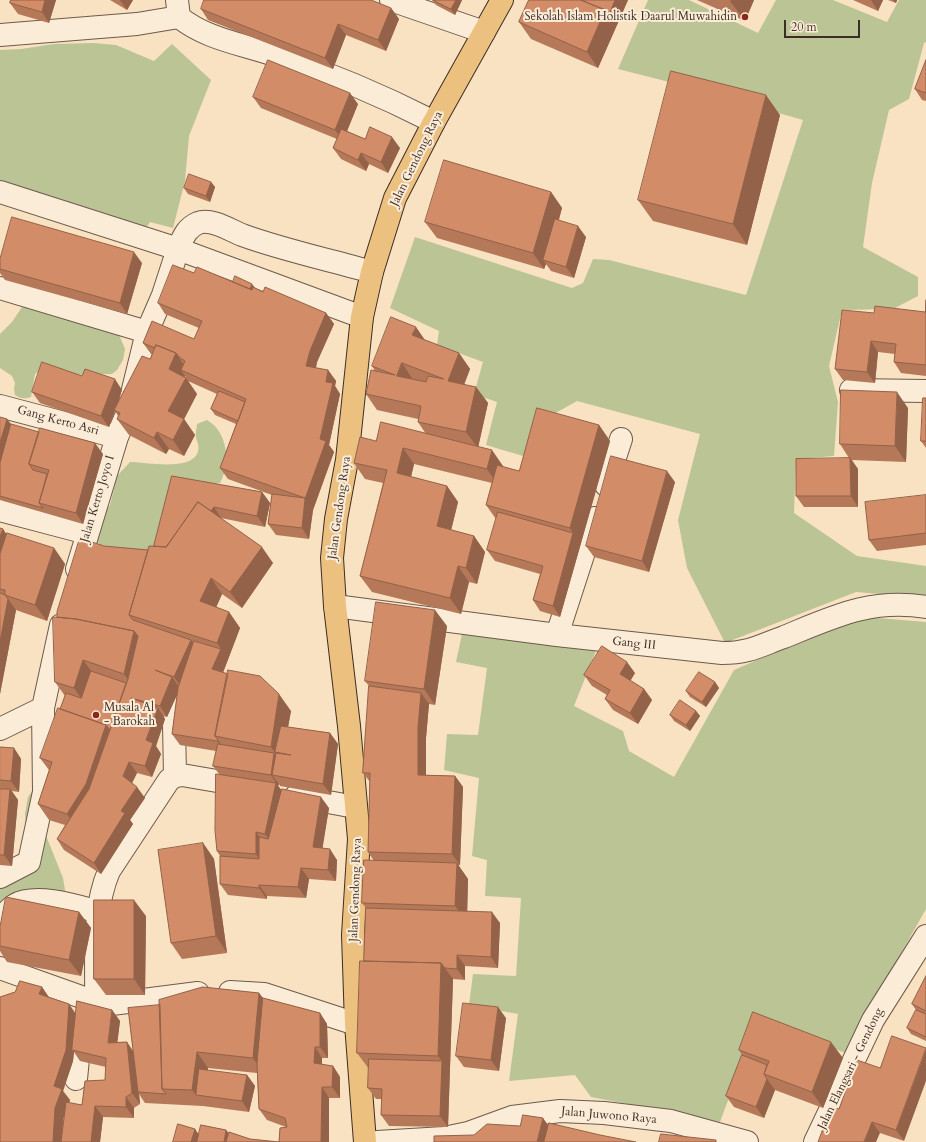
<!DOCTYPE html>
<style>
body{margin:0}
#map{position:relative;width:926px;height:1142px;overflow:hidden;background:#f9e2c1;font-family:Cardo,serif}
canvas{display:block}
.scale{position:absolute;left:784px;top:20px;width:76px;height:18px;box-sizing:border-box;border:2px solid #3d2d26;border-top:0;padding-left:5px;font-size:12px;line-height:14px;white-space:nowrap;color:#3d2d26;-webkit-text-stroke:3px #fbecd7;paint-order:stroke}
</style>
<div id="map">
<canvas width="926" height="1142"></canvas>
<div class="scale">20 m</div>
</div>
<script>
const context = document.querySelector('canvas').getContext('2d');
context.lineJoin = 'round';
function paint(path, color) {
  context.fillStyle = color;
  context.fill(path, 'evenodd');
}
function trace(path, color, width, dash) {
  context.strokeStyle = color;
  context.lineWidth = width;
  context.lineCap = dash ? 'butt' : 'round';
  context.setLineDash(dash || []);
  context.stroke(path);
}
function drawText(font, color, halo, rows, align = 'center') {
  context.font = font + ' Cardo,serif';
  context.lineWidth = 4;
  context.setLineDash([]);
  context.textBaseline = 'middle';
  context.strokeStyle = halo;
  context.fillStyle = color;
  for (const [text, x, y, turn = 0] of rows) {
    context.save();
    context.translate(x, y);
    context.rotate((+turn || 0) * Math.PI / 180);
    context.textAlign = isNaN(turn) ? turn : align;
    if (halo) context.strokeText(text, 0, 0);
    context.fillText(text, 0, 0);
    context.restore();
  }
}
paint(new Path2D(`
 M648,0H689L758,33L776,0H833L887,22L899,0H926V42L924,43L909,99L889,110L872,183L863,247L918,277V296L893,309L842,310L829,366L838,402L834,456L796,459L794,513L857,556L926,566V598L856,592L725,643L687,568L678,520L700,434L577,401L536,424L523,456L486,445L497,402L474,394L483,362L437,345L439,331L390,308L415,237L572,288L583,283L593,259L609,260L746,295L803,120L677,84L618,69Z
 M94,43L116,45L154,61L172,44L211,80L189,136L185,181L173,228L150,222L144,231L0,186V50L21,49L54,44Z
 M22,307L47,309L118,332L125,349L123,360L117,370L112,374L75,375L45,367L35,374L31,397C25,399 21,399 15,395L14,389L15,383L12,376L0,368V334L12,322Z
 M207,420C228,432 231,463 220,483L208,485L158,553L100,545L95,541L103,515L110,505L117,476L130,462C146,462 193,472 198,451C200,445 196,441 196,436C195,432 197,428 197,424Z
 M866,617L926,622V909L845,1053L759,1017L720,1122L591,1097L575,1075L509,1081L518,1014L469,1005L473,974L516,976L521,898L485,896L487,860L472,856L479,778L444,770L447,734L478,735L487,668L456,662L463,629L597,648L574,706L623,731L629,751L674,777L734,670L778,651L821,628Z
 M33,785L45,833L63,878L66,896L0,929V875L19,866L26,832L25,814L28,797L33,790Z`), '#bbc494');
const minor = new Path2D(`
 M177,0L179,17C206,39 242,44 274,55C329,73 383,96 434,122
 M391,0L484,32
 M0,35L137,24L179,17
 M0,192L178,249L163,295L147,332L127,414L117,437L77,569
 M0,288L147,332
 M362,317L178,249C183,238 186,228 198,223C211,218 230,230 242,235C283,250 330,260 372,272
 M851,390L926,391
 M0,406L117,437
 M606,485L621,439
 M0,510L87,533
 M335,606L557,635L722,653C749,653 759,646 784,637C833,617 871,598 926,607
 M557,635L595,518
 M0,729L43,708L61,625
 M175,776L174,724L177,707
 M296,796L355,807
 M0,877L29,862L44,792L43,708
 M0,921C4,915 9,909 15,905C36,893 77,906 99,912
 M0,968L104,1005L198,993
 M230,992L264,994L356,1024
 M96,1002C97,960 92,910 109,871L169,780L175,776L182,775L246,786
 M76,1079L81,1028
 M377,1142L444,1138L468,1133L512,1117L560,1111L604,1113L671,1121L747,1142
 M815,1142L873,1020L926,936`);
const major = new Path2D(`
 M365,1142L356,1024L353,935L359,839L349,726L335,606L332,558L336,519L347,460L362,317L372,272L395,198L434,122L502,0`);
trace(minor, '#6c5a4d', 24);
trace(major, '#3d2d26', 24);
trace(minor, '#fbecd7', 22);
trace(major, '#ecc180', 22);
paint(new Path2D(`
 M11,0H56L49,23L18,14L10,3Z
 M110,0H133L127,10Z
 M432,0H462L455,15L436,5Z
 M529,0H628L598,68L531,39L519,22Z
 M697,0H754L745,21Z
 M853,0H883L878,11Z
 M888,0H897L896,3Z
 M391,8L399,19L386,51L346,35L333,69L208,20L201,9Z
 M926,60V101L922,100L915,89Z
 M253,97L358,104L347,131L365,139L400,148L388,173L369,164L366,171L341,159L333,148L337,139L261,108Z
 M780,115L747,245L653,221L638,200Z
 M211,182L215,187L210,202L188,194L184,188Z
 M551,192L562,208L559,220L586,237L574,278L551,271L546,264L544,269L437,238L425,222Z
 M0,259L142,263L127,314L5,280L0,273Z
 M194,273L255,288L326,313L334,324L317,362L316,368L328,370L336,381L335,386L340,394L329,445L334,452L313,510L309,539L276,535L268,524L272,495L228,479L220,468L236,424L215,415L211,409L217,394L188,381L185,376L184,377L186,378L197,394L184,419L195,435L184,456L169,449L166,454L129,435L117,419L118,416L115,411L109,427L40,403L32,392L122,390L118,402L150,359L152,354H151L143,343L194,339L199,328L165,314L158,303Z
 M926,300V376L901,373L894,362L895,354L878,352L875,383L843,380L835,369L874,313L925,312Z
 M425,340L459,353L470,369L464,385L476,387L488,403L478,447L503,466V467L519,471L599,425L610,441L560,617L540,611L533,600L540,574L495,561L487,550L496,519L486,505L492,483L414,464L411,477L447,486L458,502L451,530L474,536L485,552L477,584L469,582L461,614L372,592L360,576L383,483L365,479L354,463L376,441L426,434L418,422V419L377,410L366,394L375,371L372,366Z
 M926,398V448L921,441Z
 M908,408L906,462L852,460L858,469V507H804L796,496L849,458L840,444Z
 M0,417L7,419L11,424L103,454L83,524L0,500Z
 M172,476L262,492L270,503L265,527L221,518L273,563L242,608L222,594L216,607L229,612L240,628L223,673L291,711L288,727L330,733L338,744L331,795L280,786L279,784L278,786L282,791L329,808L322,848L337,860L336,881L309,879L306,898L267,896V899L228,895L220,884V856L217,851L219,774L213,766L216,751L180,745L172,734L177,695L167,717L163,716L165,719L156,746L161,754L152,777L137,773L132,783L145,798L130,820L133,824L101,874L64,850L57,839L65,825L49,820L38,804L49,770L40,758L60,709L65,696L55,682L57,617L104,546L148,550L154,546Z
 M675,482L649,572L594,557L586,546Z
 M926,495V545L877,551L869,540Z
 M0,528L3,529L6,534L54,548L65,564L47,621L16,610L0,694Z
 M447,626L435,705L429,704L426,738V775L455,776L463,787L460,865H458L468,879L467,911L500,923L498,968L465,966V980L453,979L448,1127L389,1126L381,1115L382,1099H376L368,1088L369,1069L357,1053L364,961L366,908L362,903L374,861L368,852L370,782L363,773L369,686L365,681Z
 M635,673L630,680L644,689L652,700L638,724L613,710L605,699L607,695L592,686L584,675Z
 M715,682L719,688L706,707L690,697L686,691Z
 M696,711L700,716L690,731L674,721L670,715Z
 M0,747L14,748L21,759L19,792L12,791L18,800L12,866L0,865Z
 M203,843L214,859L227,953L182,959L171,943Z
 M79,912L91,928L81,976L7,962L0,951V927Z
 M146,916L145,995H106L94,979Z
 M926,976V1041L911,1034L907,1028L916,1010L912,1004Z
 M20,981L42,987L49,997L69,1004L76,1014L77,1001L112,1010L120,1021L117,1042H127L133,1051L128,1008L160,1005L159,1000L203,987L259,993L263,998L320,1013L327,1024L328,1058H322V1065L333,1066L340,1077V1098H329V1142H173L178,1124L195,1129L199,1135L201,1125L226,1130L229,1133V1132L250,1139L279,1142L280,1128L287,1127H286L267,1120L259,1109L257,1073L208,1068V1071L247,1075L255,1086L249,1112L203,1106L145,1103L139,1094L140,1104L134,1108V1118L103,1117L100,1142H0V997L15,992ZM74,1052L80,1061L106,1067L105,1080L85,1081L82,1105L69,1103L70,1100L63,1091L73,1061ZM64,1116L62,1132L63,1119Z
 M506,1018L499,1071L464,1067L456,1056Z
 M739,1050L843,1058L823,1108L775,1090L764,1118L734,1107L726,1096L742,1055Z
 M857,1060L904,1141L880,1133L839,1109Z`), '#b57859');
paint(new Path2D(`
 M45,0H56L49,23L42,12Z
 M120,0H133L127,10Z
 M456,0H462L455,15L451,9Z
 M615,0H628L598,68L587,52L605,10Z
 M731,0H754L745,21L730,1Z
 M871,0H883L878,11Z
 M893,0H897L896,3Z
 M391,8L399,19L386,51L378,40Z
 M338,24L346,35L333,69L325,58Z
 M350,93L358,104L343,141L335,130Z
 M766,95L780,115L747,245L733,224Z
 M392,137L400,148L388,173L381,162Z
 M361,153L369,164L366,171L358,160Z
 M211,182L215,187L210,202L206,196Z
 M551,192L562,208L546,261L543,260L546,264L544,269L533,253Z
 M578,226L586,237L574,278L566,267Z
 M134,252L142,263L127,314L120,303Z
 M252,284L256,289L248,292Z
 M326,313L334,324L317,362L314,377L306,366L310,351Z
 M416,327L427,343L412,335Z
 M871,341L878,352L875,383L867,372Z
 M176,353L187,370H181L185,376L180,385L169,369Z
 M459,353L470,369L459,397L448,381Z
 M402,363L413,380L397,376Z
 M328,370L336,381L335,386L340,394L329,445L334,452L313,510L309,539L302,528L305,499L320,439L326,382Z
 M186,378L197,394L180,427L168,411Z
 M115,379L122,390L115,410H114L115,411L109,427L101,416Z
 M476,387L488,403L478,448L466,432Z
 M897,392L908,408L906,462L895,446Z
 M7,419L15,430L0,482V443Z
 M184,419L195,435L184,456L173,440Z
 M599,425L610,441L560,617L553,606L573,533L570,528Z
 M157,432L169,449L166,454L154,438Z
 M95,443L103,454L83,524L76,513Z
 M403,448L414,464L408,489L397,473Z
 M492,450L503,466L498,485L487,469Z
 M850,458L858,469V507L851,496Z
 M667,471L675,482L649,572L642,561Z
 M447,486L458,502L448,543L437,526Z
 M262,492L270,503L265,527L257,516Z
 M214,507L221,518L209,513Z
 M3,529L10,540L0,572V537Z
 M474,536L485,552L477,584L466,568Z
 M262,547L273,563L242,608L230,592Z
 M54,548L65,564L47,621L35,605Z
 M458,566L469,582L461,614L450,598Z
 M211,578L222,594L212,617L200,601Z
 M8,599L16,610L0,694V642Z
 M435,610L447,626L435,705L424,689Z
 M229,612L240,628L220,680L212,669L221,649L217,643Z
 M134,631L146,647L135,690L124,674Z
 M191,640L199,651L182,688L174,677Z
 M83,660L95,676L85,704L74,688Z
 M627,662L635,673L628,685L620,674Z
 M172,677L180,688L167,717L160,706Z
 M715,682L719,688L706,707L702,702Z
 M644,689L652,700L638,724L630,713Z
 M421,693L429,704L426,738V786L418,775V727Z
 M279,694L291,711L283,754L275,752L282,762V763L271,747Z
 M158,708L165,719L156,746L161,754L152,777L145,766L146,740Z
 M696,711L700,716L690,731L686,725Z
 M106,725L118,741L78,830L67,814Z
 M330,733L338,744L331,795L323,784Z
 M218,740L225,751V752L217,741Z
 M14,748L21,759L19,792L11,781Z
 M274,753L282,764L272,775L279,784L278,786L271,775Z
 M129,762L137,773L130,787L123,776Z
 M455,776L463,787L460,865L452,854Z
 M276,783L288,799L276,850L265,834Z
 M137,787L145,798L130,820L133,824L101,874L94,863L121,811Z
 M10,789L18,800L12,866L4,855Z
 M321,797L329,808L321,858L313,847Z
 M256,832L267,848V870L256,854Z
 M203,843L214,859L227,953L216,936Z
 M330,849L337,860L336,881L328,870Z
 M457,863L468,879L467,922L455,906Z
 M301,868L309,879L306,898L298,887Z
 M259,885L267,896V899L259,888Z
 M134,900L146,916L145,995L134,979Z
 M79,912L91,928L81,976L69,960Z
 M492,912L500,923L498,968L491,957Z
 M457,955L465,966V980L457,969Z
 M441,963L453,979L448,1127L440,1116L442,1061L438,1056Z
 M42,987L49,998L39,994Z
 M259,993L271,1009L264,1074L253,1058Z
 M69,1004L76,1015L72,1050L74,1052L73,1061L63,1091L70,1100L63,1119L62,1142H53L54,1086Z
 M498,1007L506,1018L499,1071L491,1060Z
 M112,1010L120,1021L116,1054L108,1043Z
 M320,1013L327,1024L328,1058L320,1047Z
 M127,1042L134,1053L138,1092L139,1094L140,1104L132,1093Z
 M831,1042L843,1058L823,1108L812,1092Z
 M315,1047L322,1058V1074L314,1063Z
 M926,1049V1081L904,1141L896,1130Z
 M197,1052L208,1068L205,1096L196,1095L192,1090Z
 M333,1066L340,1077V1098L332,1087Z
 M247,1075L255,1086L249,1112L242,1101Z
 M767,1079L775,1090L764,1118L756,1107Z
 M322,1087L329,1098V1142H321Z
 M126,1097L134,1108V1118L126,1107Z
 M95,1106L103,1117L100,1142H91Z
 M543,1118L551,1129L547,1142H537Z
 M872,1122L880,1133L876,1142H864Z
 M195,1129L202,1140V1142H191Z
 M226,1130L234,1141V1142H224Z`), '#936249');
const building = new Path2D(`
 M11,0H45L42,12L10,3Z
 M204,0H371L391,8L378,40L338,24L325,58L201,9Z
 M433,0H456L451,9Z
 M529,0H581L605,10L587,52L519,22Z
 M581,0H615L609,15L605,10Z
 M268,60L350,93L335,130L253,97Z
 M926,60V93L915,89Z
 M671,71L766,95L733,224L638,200Z
 M370,127L392,137L381,162L361,153L358,160L333,148L341,129L365,139Z
 M444,160L551,192L533,253L425,222Z
 M189,174L211,182L206,196L184,188Z
 M12,217L134,252L120,303L0,269V259Z
 M555,219L578,226L566,267L543,260Z
 M173,265L194,273L197,267L252,290L253,287L263,292L265,287L326,313L310,351L306,366L328,370L326,382L333,383L320,439L326,441L305,499L302,528L268,524L272,494L305,498L220,468L246,399L181,370L185,361L180,358L176,353L156,345L155,348L143,343L152,321L194,339L202,321L158,303Z
 M235,276L252,284L250,289L233,282Z
 M926,300V365L894,362L896,344L871,341L867,372L835,369L842,310L874,313L875,306L925,312Z
 M391,317L416,327L412,335L459,353L448,381L476,387L466,432L418,422L421,406L366,394L371,370L395,375L372,366ZM402,363L444,379L428,376L426,382L397,376Z
 M156,345L176,353L169,369L186,378L168,411L184,419L173,440L157,432L154,438L117,419L120,413L114,410L142,356L150,359Z
 M42,362L82,376L85,369L115,379L101,416L32,392Z
 M841,390L897,392L895,446L840,444Z
 M219,391L245,402L238,421L211,409Z
 M923,398H926V441H921Z
 M537,408L599,425L570,528L486,505L497,465L519,471Z
 M0,417L7,419L0,443Z
 M381,422L492,450L487,469L403,448L397,473L447,486L437,526L474,536L466,568L458,566L450,598L360,576L387,470L354,463L360,437L376,441Z
 M11,424L39,432L29,464L33,470L47,474L39,503L43,508L0,496V463Z
 M40,428L95,443L76,513L39,503L49,470L29,464Z
 M611,456L667,471L642,561L586,546Z
 M850,458L851,496H796V459Z
 M172,476L262,492L257,516L214,507L211,511L198,502L166,547L154,546Z
 M926,495V533L869,540L865,502Z
 M198,502L262,547L230,592L211,578L200,601L229,612L217,643L129,615L149,546L166,547Z
 M498,512L573,533L553,606L533,600L543,566L487,550Z
 M0,528L3,529L0,537Z
 M7,533L54,548L35,605L5,595V590L0,589V554Z
 M80,538L104,546L148,550L129,615L133,620L191,640L174,677L155,670L172,677L160,706L131,698L158,708L146,740L153,743L145,766L129,762L123,776L137,787L121,811L125,813L94,863L57,839L89,789L128,679L138,636L134,631L76,619L57,617V612Z
 M0,593L5,595L8,599L0,642Z
 M376,602L435,610L424,689L365,681Z
 M53,617L76,619L134,631L124,674L83,660L74,688L55,682Z
 M194,641L221,649L212,669L228,674L215,736L218,740L217,741L172,734L178,688Z
 M602,646L627,662L620,674L644,689L630,713L605,699L610,690L584,675Z
 M228,670L260,676L279,694L271,747L215,736Z
 M91,671L126,683L110,730L106,725L60,709L66,693L81,698Z
 M699,672L715,682L702,702L686,691Z
 M369,686L421,693L418,727V775L455,776L452,854L368,852L370,773H363Z
 M680,700L696,711L686,725L670,715Z
 M58,708L106,725L86,784L67,814L38,804L52,762L40,758Z
 M281,726L330,733L323,784L272,775L276,753L291,755L275,752Z
 M218,744L274,753L271,775L213,766Z
 M0,747L14,748L11,781L0,780Z
 M216,774L276,783L265,834L256,832V854L217,851L215,831Z
 M0,789H10L4,855H0Z
 M282,789L321,797L313,847L330,849L328,870L301,868L298,887L259,885V888L220,884V856L259,859V837L268,839Z
 M203,843L216,936L171,943L158,850Z
 M364,860L457,863L455,906L362,903Z
 M6,897L79,912L69,960L0,946V927Z
 M94,900H134V979H94Z
 M366,908L492,912L491,957L457,955V969L445,968L441,963L364,961Z
 M360,961L441,963L438,1056L357,1053Z
 M926,976V1011L912,1004Z
 M20,981L42,987L39,994L69,1004L66,1050L54,1086L62,1089L55,1108L53,1142H0V997L15,992Z
 M203,987L259,993L253,1058L197,1052L192,1090L162,1089L159,1000Z
 M263,998L320,1013V1047H315L314,1063L333,1066L332,1087H322L321,1142H226L229,1132L250,1139L279,1142L280,1128L287,1127L285,1118L259,1109L257,1063Z
 M77,1001L112,1010L108,1043L127,1042L132,1093L126,1097V1107L95,1106L91,1142H61L66,1102L82,1105L85,1081L105,1080L106,1058L72,1050Z
 M463,1003L498,1007L491,1060L456,1056Z
 M160,1005L162,1089L166,1094L138,1092L128,1008Z
 M916,1010L926,1014V1037L907,1028Z
 M753,1012L831,1042L812,1092L764,1074L769,1061L739,1050Z
 M892,1036L926,1048L896,1130L872,1122L864,1142H818L831,1107L839,1109L857,1060L880,1068Z
 M742,1055L767,1065L764,1074L767,1079L756,1107L726,1096Z
 M369,1059L442,1061L440,1116L381,1115L382,1089L368,1088Z
 M199,1069L247,1075L242,1101L196,1095Z
 M523,1115L543,1118L537,1142H434V1136L474,1135L487,1124L520,1126Z
 M549,1123L600,1135L636,1142H544Z
 M178,1124L195,1129L191,1142H173Z
 M201,1125L226,1130L224,1142H197Z
 M661,1134L716,1140V1142H659Z`);
paint(building, '#d28c68');
trace(building, '#936249', 1);
for (const [x, y, r, color] of [
 [745,17,4,"#8f2418"],
 [96,715,4,"#8f2418"]
]) {
  const dot = new Path2D();
  dot.arc(x, y, r, 0, 2 * Math.PI);
  context.fillStyle = color;
  context.fill(dot);
  trace(dot, '#fbecd7', 1.5);
}
drawText('12px', '#3d2d26', '#fbecd7', [
 ["Sekolah Islam Holistik Daarul Muwahidin",737,17],
 ["Musala Al",104,708,"left"],
 ["- Barokah",104,722,"left"]
], 'right');
drawText('12px', '#3d2d26', '#fbecd7', [
 ["Jalan Gendong Raya",417,159,-64],
 ["Gang Kerto Asri",58,421,15],
 ["Jalan Kerto Joyo I",98,499,-73],
 ["Jalan Gendong Raya",340,508,-82],
 ["Gang III",634,644,6],
 ["Jalan Gendong Raya",356,890,-88],
 ["Jalan Elangsari - Gendong",851,1069,-64],
 ["Jalan Juwono Raya",609,1116,5]
]);
</script>
